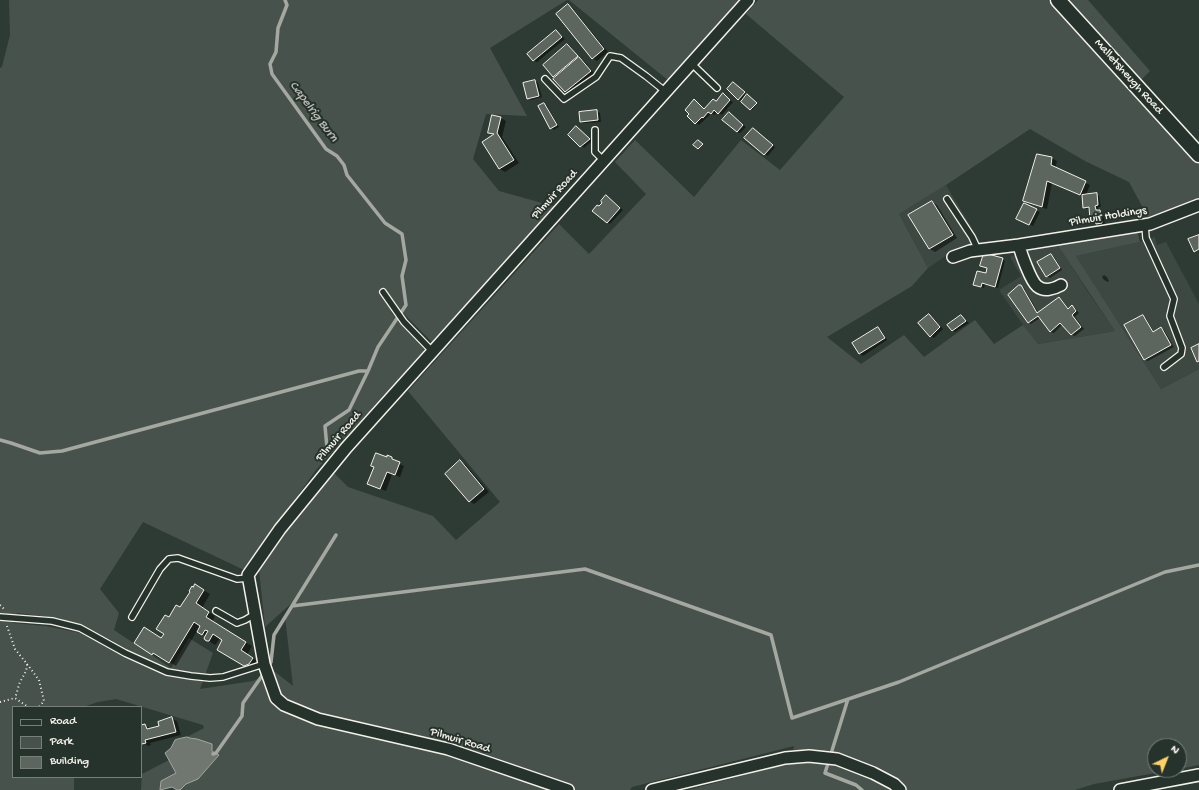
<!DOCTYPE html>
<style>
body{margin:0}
#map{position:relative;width:1199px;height:790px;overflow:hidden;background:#2e3b34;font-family:"Gochi Hand",sans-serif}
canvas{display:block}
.legend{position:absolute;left:12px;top:706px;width:130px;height:72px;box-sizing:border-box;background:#26332d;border:1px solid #787f78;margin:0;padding:5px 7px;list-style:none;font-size:12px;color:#f4f1e8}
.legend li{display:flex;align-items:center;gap:8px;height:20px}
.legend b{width:20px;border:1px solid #787f78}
.north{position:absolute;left:1147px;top:738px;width:40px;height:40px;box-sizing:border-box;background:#26332d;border:1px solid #787f78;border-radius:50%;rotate:43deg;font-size:11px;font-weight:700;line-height:16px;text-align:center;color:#f4f1e8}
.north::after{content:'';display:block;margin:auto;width:14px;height:18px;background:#ffd166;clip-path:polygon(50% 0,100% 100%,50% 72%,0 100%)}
</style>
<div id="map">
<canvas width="1199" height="790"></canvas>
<ul class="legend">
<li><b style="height:5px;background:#26332d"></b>Road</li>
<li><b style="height:11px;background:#48524c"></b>Park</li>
<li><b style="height:11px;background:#5c655e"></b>Building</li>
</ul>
<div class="north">N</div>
</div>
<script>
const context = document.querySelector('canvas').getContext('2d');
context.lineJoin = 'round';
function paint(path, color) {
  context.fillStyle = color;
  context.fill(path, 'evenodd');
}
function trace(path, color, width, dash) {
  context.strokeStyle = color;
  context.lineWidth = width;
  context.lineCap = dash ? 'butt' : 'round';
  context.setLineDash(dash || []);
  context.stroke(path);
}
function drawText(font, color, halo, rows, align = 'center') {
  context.font = font + ' "Gochi Hand",sans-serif';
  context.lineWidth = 4;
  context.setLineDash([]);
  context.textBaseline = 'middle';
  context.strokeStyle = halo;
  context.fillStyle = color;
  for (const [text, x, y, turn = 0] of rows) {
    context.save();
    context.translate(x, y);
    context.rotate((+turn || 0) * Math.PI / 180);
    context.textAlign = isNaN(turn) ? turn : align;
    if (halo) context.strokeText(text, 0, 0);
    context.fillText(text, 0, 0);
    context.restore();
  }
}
paint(new Path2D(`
 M946,185L982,245L953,251L928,268L899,214Z
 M1155,237L1157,245L1166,242L1199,304V369L1161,389L1076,256L1140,242Z
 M1056,243L1088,292L1115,331L1037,344L1023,325L999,290L1021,276L1010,257Z`), '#3c4841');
paint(new Path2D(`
 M9,0H567L490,48L527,116L486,114L473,159L499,191L553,206L554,210L432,342L398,308L391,312L424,348L423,352L316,470L244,570L143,522L100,589L119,613L114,630L171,668L189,638L213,653L200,689L253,681L274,671L293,686L285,617L303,593L265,627L259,570L272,549L333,472L348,487L433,516L456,540L500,502L408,391L559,224L589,254L646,194L615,162L635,140L694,197L741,140L780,170L844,97L746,14L758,0H1048L1199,163V201L1150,221L1129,182L1085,161L1030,129L946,185L899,214L928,268L912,286L827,337L861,364L904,335L924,357L975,320L994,344L1023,325L1038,344L1115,331L1056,243L1137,230L1140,242L1076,256L1161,389L1199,369V765L1179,769V746H1155V770H1172L1094,784L1075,790H688L791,763L794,746L632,787L630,790H180L186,784L198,779L219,755C213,751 202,740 197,739C193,737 190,738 187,737L204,728L203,725L116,699L98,702L83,707H13V777H74V790H0V68L2,67L10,35ZM17,613L59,618L113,641L117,653L81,633L45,626L13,623Z
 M569,0H741L669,81Z
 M1067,0H1088L1150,71L1141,80Z
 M169,760L176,773L161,781L160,790H141L142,774Z`), '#48524c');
const water = new Path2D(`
 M187,737L190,738L197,739L212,744V751L219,755L198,779L186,784L180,790H177L172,787L160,790L161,781L176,773L165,753L171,748L175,740Z`);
paint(water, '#6f7770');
trace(water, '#a4a8a0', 1);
paint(new Path2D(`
 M568,6L573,9L608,52L597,61L592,58Z
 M556,31L559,33L565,39L537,62L534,61L528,54Z
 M568,45L571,47L580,59L584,61L595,74L570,95L565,92L556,78L553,76Z
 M535,81L538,83L542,97L531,100L528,98Z
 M736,85L757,104L752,110L742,102L743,101L739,99Z
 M723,95L733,102L722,115L717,112L714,115L712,113L699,125L696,123L697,102L705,109L717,102Z
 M544,104L547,106L559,127L554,130L551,128Z
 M597,111L600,113L601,122L585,123L581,122Z
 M732,115L746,127L740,133L737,132Z
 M493,116L501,118L506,121L502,137L519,163L505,172L500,169L483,143L494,136L489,132Z
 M576,127L592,141L584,148L569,135Z
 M753,129L775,147L768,156L765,154Z
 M1052,158L1057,161L1055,169L1090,185L1086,195L1096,194L1099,196L1101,207H1098L1099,211L1103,213L1105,225H1100L1097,223V221L1091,219L1090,208L1087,209L1084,207L1083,196L1052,183L1047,209L1029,204L1024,201Z
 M609,198L623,210L610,224L607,222Z
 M932,202L937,205L957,238L935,252L930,249L909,215Z
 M1024,204L1040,212L1033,226L1017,218Z
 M1051,255L1054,257L1062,270L1050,278L1047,276Z
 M1002,259L1005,261L998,288L985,284L984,288L978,286L986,274L988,268Z
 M1104,275L1107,277L1109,281L1108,282L1104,280L1102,277Z
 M1021,286L1024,288L1039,314L1059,298L1062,300L1069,309L1072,306L1075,308L1079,313L1075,317L1084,329L1075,336L1072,335L1063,324L1054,333L1051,332L1040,318L1031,324L1028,322Z
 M929,315L932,317L943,329L934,338L931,336Z
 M961,316L969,323L955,332L952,331Z
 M1143,316L1146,318L1154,332L1161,328L1164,330L1174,347L1148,361L1145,360L1126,326Z
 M878,328L881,330L887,340L863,356L860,354L853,343Z
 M387,458H392L397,461L396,462L404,466L400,477L392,474L386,491L373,486Z
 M460,462L465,464L489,492L474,504L469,501Z
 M195,585L210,594L202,608L215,616L212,622L252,646L247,655L259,662L252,670L218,649L224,640L220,638L216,644L215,645L206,639V636L197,631L176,666L160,656L159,658L135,643L162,639L165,633L169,619L180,609Z
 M172,719L177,721L181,735L150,743L151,745L148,746L145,744L141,745V732L145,725L151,729L160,726Z`), '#0007');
trace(new Path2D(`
 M285,0L287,5L278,28L276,52L270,64L272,74L326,149L337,156L344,165L347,175L385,223L402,234L406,260L402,276L406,305L378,347L368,371L349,410L325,426L327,448
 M0,440L11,443L40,453L62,451L359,371H368
 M292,606L585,569L771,635L792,718L899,682L1165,572L1199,565
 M267,668L271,662L274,635L336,535
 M848,699L825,773L856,785L862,790
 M213,754L216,753L242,716L243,703L264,673`), '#a4a8a0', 3.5);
const building = new Path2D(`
 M568,4L604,49L592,59L556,14Z
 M556,30L562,37L533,61L527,54Z
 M567,44L578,56L553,77L543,65Z
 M579,57L591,71L565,92L553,79Z
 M535,80L539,96L527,99L523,83Z
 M733,82L745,92L738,100L727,89Z
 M723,93L730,100L718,114L714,110L711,114L708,112L703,118L702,117L695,124L687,116L689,114L685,110L694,99L704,109L713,99L716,101Z
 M747,94L757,103L750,110L741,102Z
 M544,103L557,125L550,129L538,106Z
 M597,110L598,120L580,122L579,112Z
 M729,112L743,125L737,132L722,120Z
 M492,115L501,117L497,133L514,160L499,169L482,142L494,134L488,133Z
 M576,126L590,139L580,147L568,135Z
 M753,128L773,145L764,155L744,138Z
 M698,140L703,144L698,149L693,145Z
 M1037,154L1052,157L1051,165L1086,181L1080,195L1047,181L1042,207L1023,201Z
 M1097,193L1098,205L1095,206L1096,210H1100L1102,223L1096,224L1095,219L1090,220L1089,207L1083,208L1082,195Z
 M606,195L620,208L607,223L592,211L597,205L599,206L602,203L601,201Z
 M932,201L953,235L929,249L908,215Z
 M1024,203L1037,209L1029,225L1016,219Z
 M1199,235V249L1194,252L1188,239Z
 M984,253L1003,258L995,287L982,283L981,287L973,285L977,271L986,273L987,268L980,266Z
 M1051,254L1060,268L1046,277L1037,262Z
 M1019,285H1021L1037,313L1059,297L1068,309L1072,305L1076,311L1072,315L1081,327L1071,335L1060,323L1050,332L1038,316L1028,323L1008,295Z
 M929,314L940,327L930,337L918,323Z
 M961,315L966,321L952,331L947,325Z
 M1143,315L1153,332L1161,327L1171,345L1144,360L1124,325Z
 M878,327L885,338L859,354L852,343Z
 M1199,344V361L1197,362L1191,348Z
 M376,453L387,457V455L392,457V459L400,462L395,475L387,472L380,489L367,484L374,467L371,466Z
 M460,460L484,489L469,502L445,474Z
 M195,584L204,590L196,603L209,612L206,617L246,642L241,650L253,658L249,664L244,666L217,650L222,640L213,634L209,641H207L205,640L204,638L208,631L205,630L202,635L197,632L200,626L194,622L169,663L153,653L152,655L134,643L144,627L161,638L164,634L156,629L165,615L169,617L176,605L180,607L190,592L189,591L192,586L193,587Z
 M172,717L176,732L145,740L146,743L142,744L141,741V725L145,724L147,729L159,726L158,722Z`);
paint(building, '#5c655e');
trace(building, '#f4f1e8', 1);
const service = new Path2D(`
 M691,63L717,88
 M545,79L564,99L596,77L610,56L621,58L646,76L666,92
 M595,130V152L604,161
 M947,199L972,237L978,250
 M1145,225L1146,238L1174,299L1170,316L1182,348L1181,354L1164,367
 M383,292L404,322L433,352
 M216,611L237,623L245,620L255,614
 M0,617L52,621L80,628L125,653L167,672L191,676L210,678L223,677L264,664
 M132,617L160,569L169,559L178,558L237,579L249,578`);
const minor = new Path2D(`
 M1019,245C1021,254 1031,281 1037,286C1044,292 1054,289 1061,285
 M953,257L970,251L1019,245L1150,224L1199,205
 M568,790L448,749L318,719L284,705L276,698L264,664L248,575L280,529L346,448L748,0
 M652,790L785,758L809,756L837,759L873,773L894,784L900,790
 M1120,790L1199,775`);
const tertiary = new Path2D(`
 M1058,0L1199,155`);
trace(service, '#f4f1e8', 8);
trace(minor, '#f4f1e8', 14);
trace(tertiary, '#f4f1e8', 17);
trace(new Path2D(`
 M0,605L5,610
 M7,626L15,649L27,664C27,672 23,676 20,682C18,687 17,693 15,698
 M27,664L39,680L44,701L39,707
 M0,702L15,698L28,707`), '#f4f1e8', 2, [1, 3]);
trace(service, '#26332d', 5.5);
trace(minor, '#26332d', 11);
trace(tertiary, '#26332d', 14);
drawText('12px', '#f4f1e8', '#26332d', [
 ["Malletsheugh Road",1128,77,48],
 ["Pilmuir Road",555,195,-48],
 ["Pilmuir Holdings",1108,217,-9],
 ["Pilmuir Road",339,437,-49],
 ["Pilmuir Road",460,741,17]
]);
drawText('italic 13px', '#b8bab2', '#26332d', [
 ["Capelrig Burn",313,112,53]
]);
</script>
